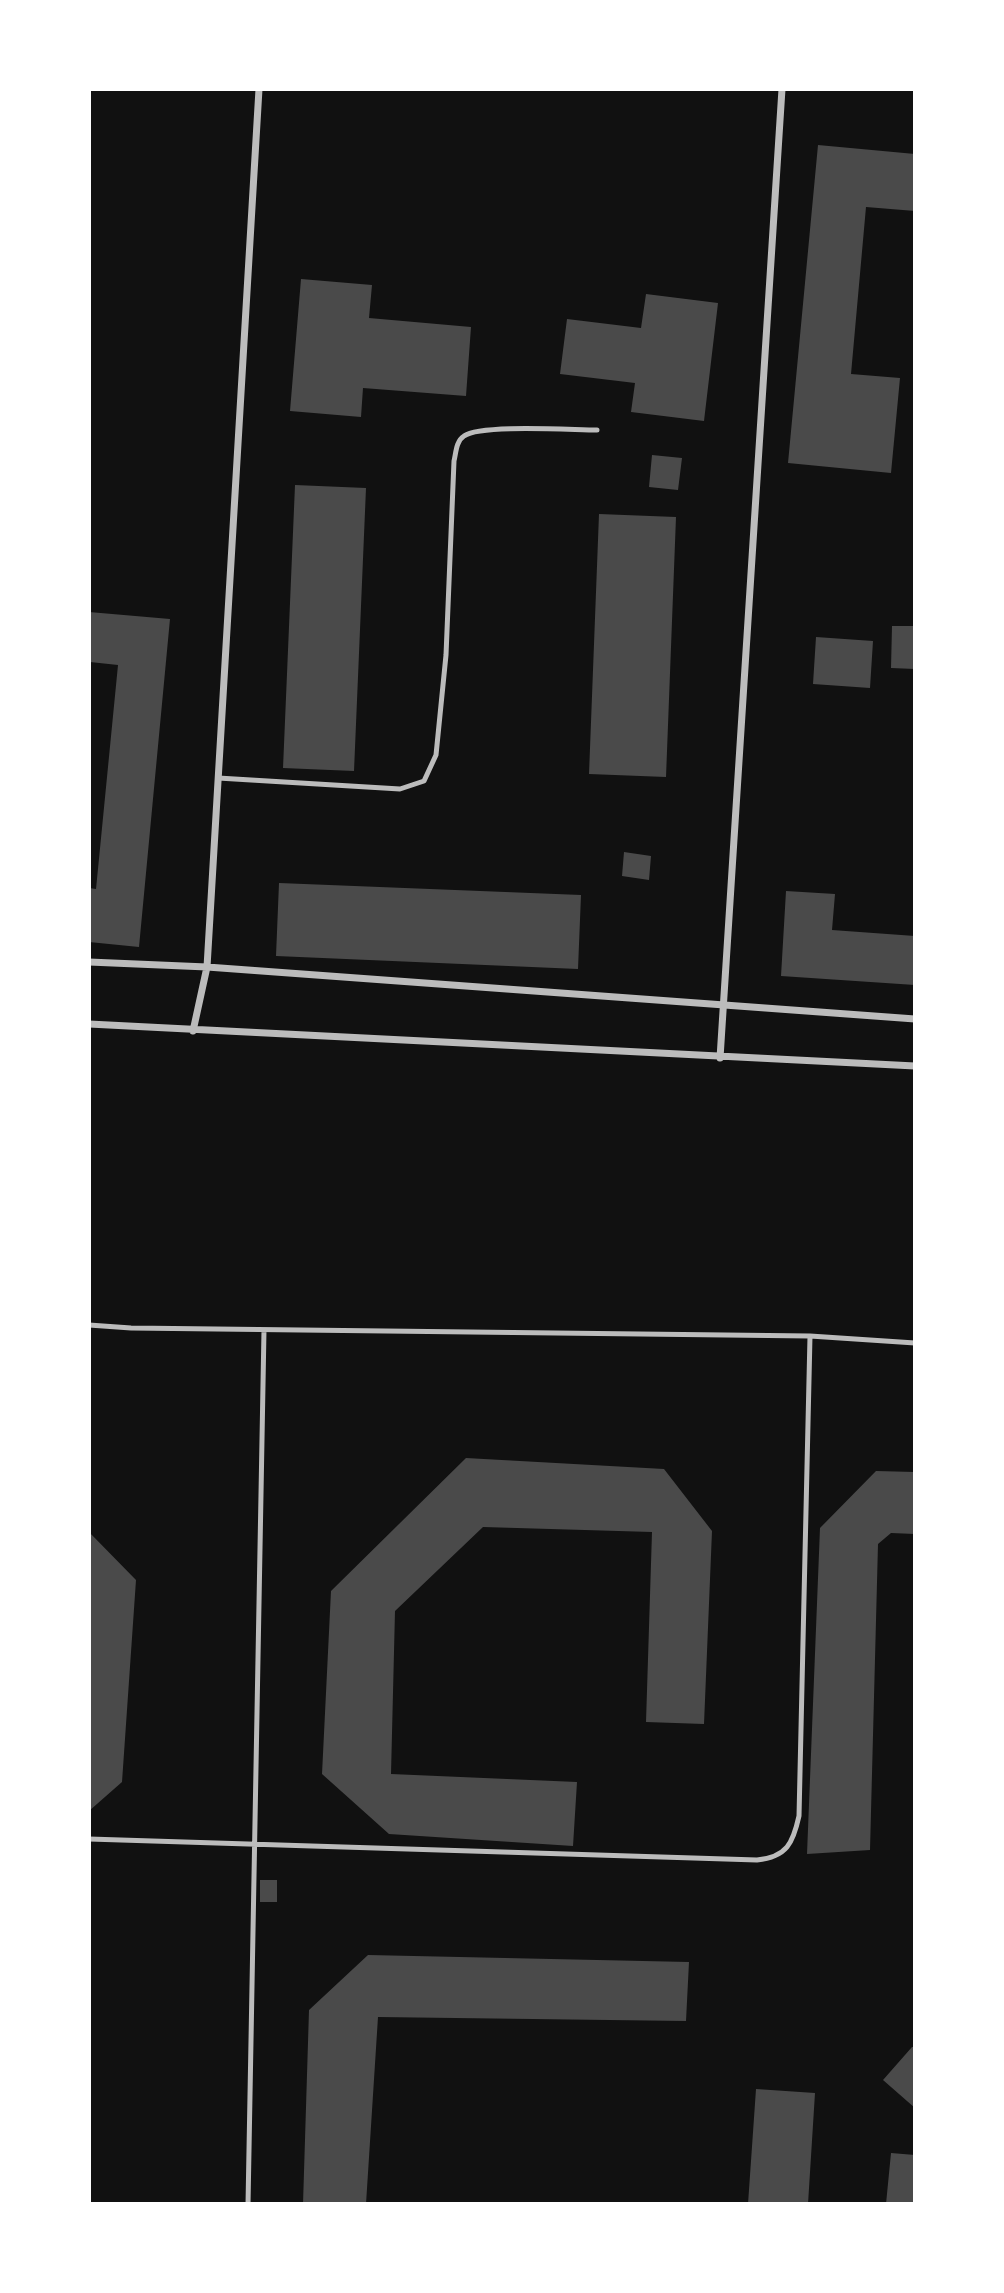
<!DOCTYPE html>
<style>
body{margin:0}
#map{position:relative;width:1004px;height:2293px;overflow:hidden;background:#111;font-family:"PT Sans Narrow",sans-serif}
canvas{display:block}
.frame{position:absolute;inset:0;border:91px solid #fff;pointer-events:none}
</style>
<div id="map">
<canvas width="1004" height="2293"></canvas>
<div class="frame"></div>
</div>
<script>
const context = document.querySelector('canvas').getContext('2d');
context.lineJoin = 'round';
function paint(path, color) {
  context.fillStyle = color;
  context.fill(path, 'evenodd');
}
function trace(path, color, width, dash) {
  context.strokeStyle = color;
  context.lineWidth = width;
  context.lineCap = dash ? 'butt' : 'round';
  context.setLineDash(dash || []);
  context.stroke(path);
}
paint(new Path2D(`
 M818,145L915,154V211L866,207L851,374L900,378L891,473L788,463Z
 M301,279L372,285L369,318L471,327L466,396L363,388L361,417L290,411Z
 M646,294L718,303L704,421L631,412L635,383L560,374L567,319L641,328Z
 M652,455L682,458L678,490L649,487Z
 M295,485L366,488L354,771L283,768Z
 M599,514L676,517L666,777L589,774Z
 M89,612L170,619L139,947L89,942V888L96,889L118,665L90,662Z
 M892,626H915V669L891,668Z
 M816,637L873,641L870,688L813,684Z
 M624,852L651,856L649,880L622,876Z
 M279,883L581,895L578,969L276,956Z
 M786,891L835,894L832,930L915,936V985L781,976Z
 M466,1458L664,1469L712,1531L704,1724L646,1722L652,1532L483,1527L395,1611L391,1774L577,1782L573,1846L389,1834L322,1774L331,1591Z
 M876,1471L915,1472V1534L891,1533L878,1544L870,1850L807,1854L820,1528Z
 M89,1532L136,1580L122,1782L89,1811Z
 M260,1880H277V1902H260Z
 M368,1955L689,1962L686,2021L378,2017L366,2204H303L309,2010Z
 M912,2047H915V2108L883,2080Z
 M756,2089L815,2093L808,2204H748Z
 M891,2153L915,2155V2204H886Z`), '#4a4a4a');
trace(new Path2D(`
 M218,778L400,789L424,781L436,755L446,655L454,461C456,453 456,441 464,436C480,424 572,430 597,430
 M89,1325L131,1328L810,1336L915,1343
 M89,1839L757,1860C787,1857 793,1843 799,1816L810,1336
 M248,2204L264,1330`), '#bcbcbc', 5);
trace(new Path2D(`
 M89,962L207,967L915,1019
 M89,1024L915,1066
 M193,1031L207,967L259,89
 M720,1058L782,89`), '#bcbcbc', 7);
</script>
